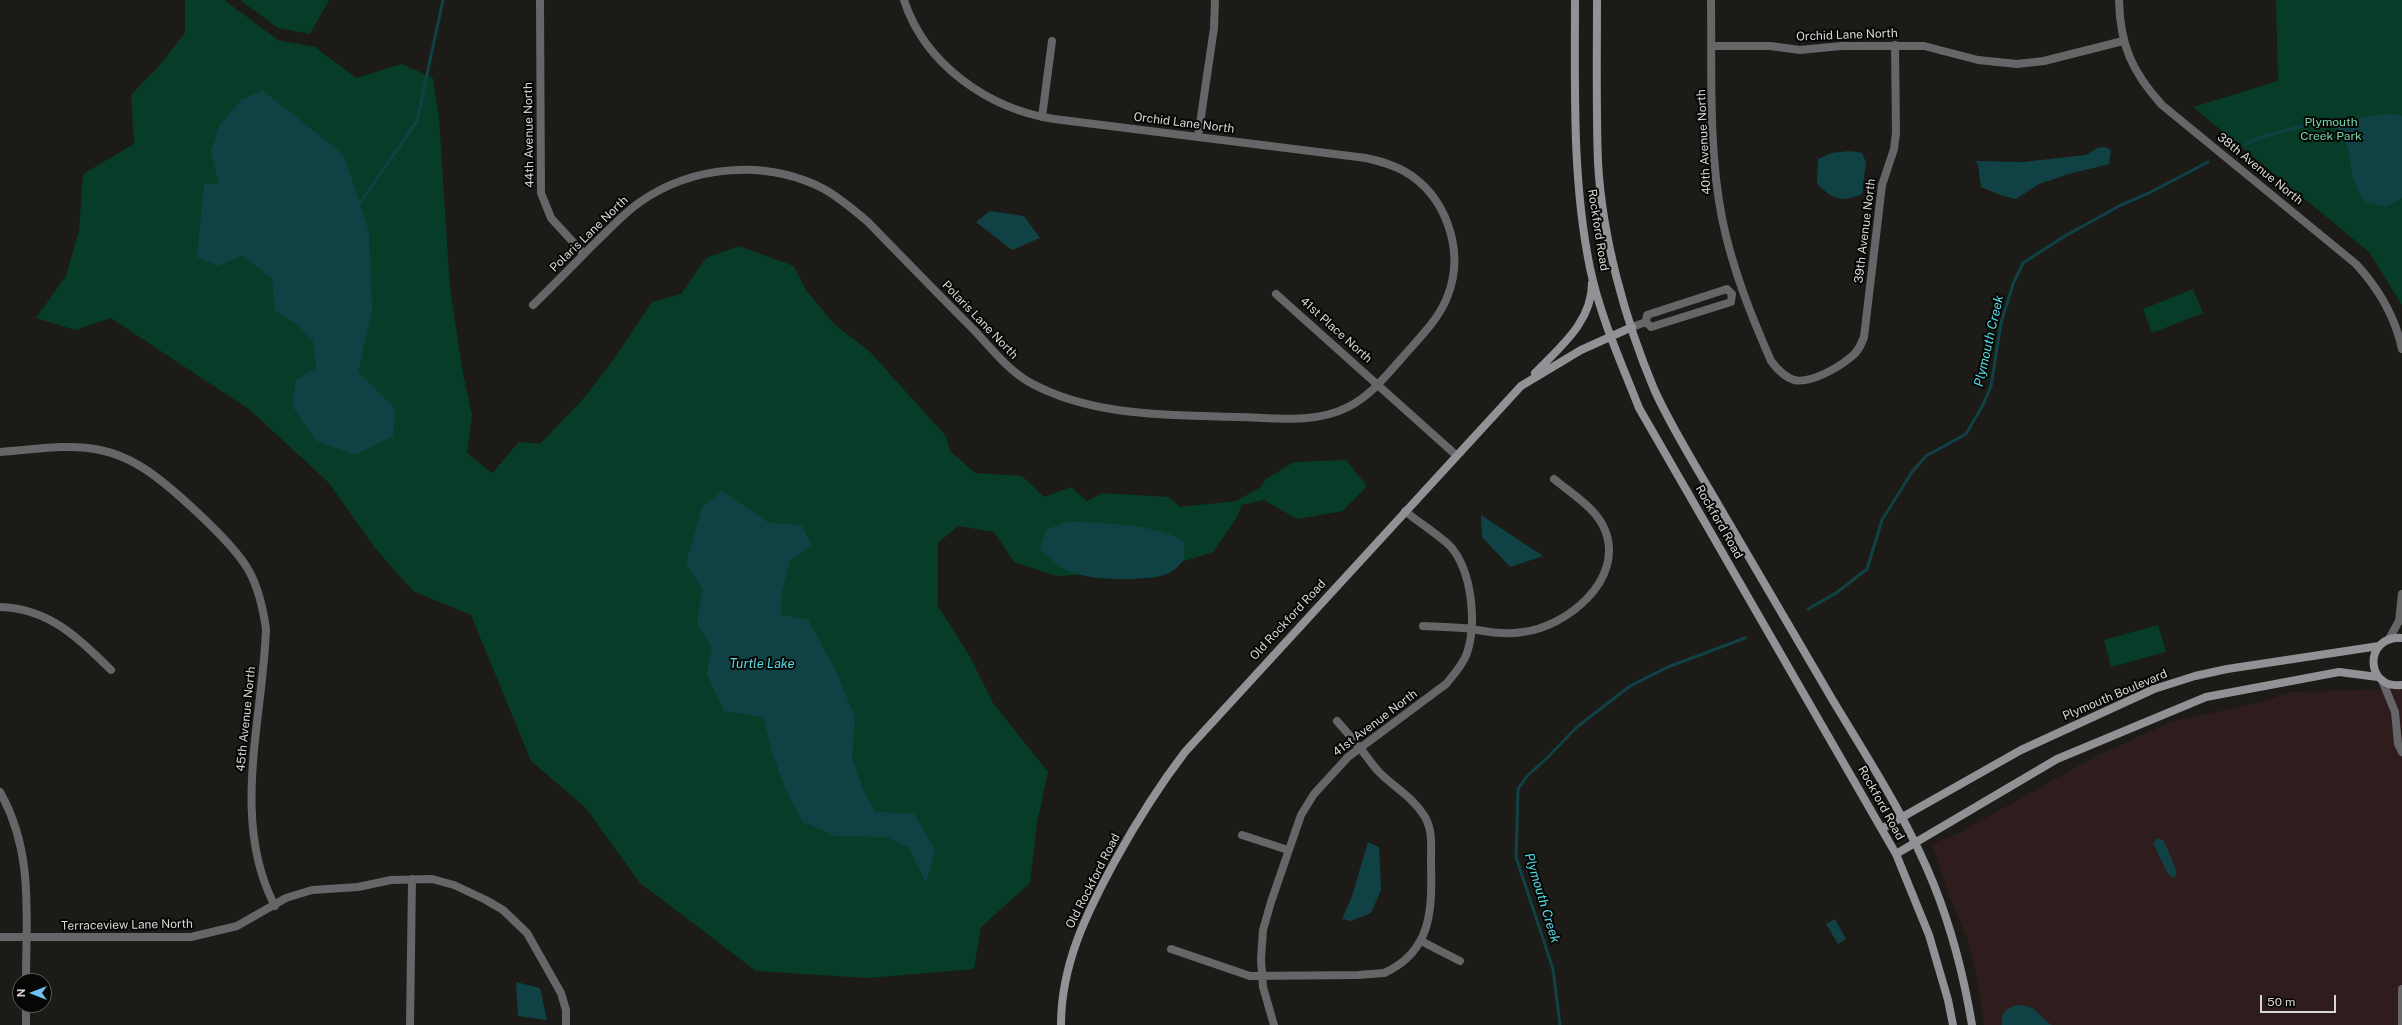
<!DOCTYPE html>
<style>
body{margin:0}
#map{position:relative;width:2402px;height:1025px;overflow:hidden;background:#1c1b17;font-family:"Public Sans",sans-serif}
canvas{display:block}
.north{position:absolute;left:12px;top:973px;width:40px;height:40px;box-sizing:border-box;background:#060605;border:1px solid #5a5a58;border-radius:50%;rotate:270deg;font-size:11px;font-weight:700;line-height:16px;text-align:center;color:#d8d7d4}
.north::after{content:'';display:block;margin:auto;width:14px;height:18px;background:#6dc2f3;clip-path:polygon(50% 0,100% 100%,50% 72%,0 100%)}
.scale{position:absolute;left:2260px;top:995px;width:76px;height:18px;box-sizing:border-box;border:2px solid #d8d7d4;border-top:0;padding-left:5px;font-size:12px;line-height:14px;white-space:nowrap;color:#d8d7d4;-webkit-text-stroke:3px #060605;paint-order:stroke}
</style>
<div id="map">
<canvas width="2402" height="1025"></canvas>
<div class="north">N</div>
<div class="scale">50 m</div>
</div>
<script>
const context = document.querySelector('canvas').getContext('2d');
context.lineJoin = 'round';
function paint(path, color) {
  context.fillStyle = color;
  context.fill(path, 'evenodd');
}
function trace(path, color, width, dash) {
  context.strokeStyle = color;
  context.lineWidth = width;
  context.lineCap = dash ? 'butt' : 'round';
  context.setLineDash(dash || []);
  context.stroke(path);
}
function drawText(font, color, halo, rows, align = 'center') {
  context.font = font + ' "Public Sans",sans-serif';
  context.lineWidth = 4;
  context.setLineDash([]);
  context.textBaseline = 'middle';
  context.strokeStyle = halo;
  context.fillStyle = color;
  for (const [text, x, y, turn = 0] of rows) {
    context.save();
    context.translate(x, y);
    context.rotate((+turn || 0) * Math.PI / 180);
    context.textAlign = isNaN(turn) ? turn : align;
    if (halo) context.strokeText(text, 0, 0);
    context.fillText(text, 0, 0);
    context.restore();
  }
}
paint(new Path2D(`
 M2402,689V1025H1984L1976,973L1967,938L1951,901L1932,844L1957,834L2096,756L2171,722L2261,702L2291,692Z`), '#2f1c1d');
paint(new Path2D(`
 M185,0H224L278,40L315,47L356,78L402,64L433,78L439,118L450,289L463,373L472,415L467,453L492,473L519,442L540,444L583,399L614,359L652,302L681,294L706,258L739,246L794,266L805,289L835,325L870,352L946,436L950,451L975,473L1022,476L1044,497L1071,487L1087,501L1102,493L1168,497L1180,507L1236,501L1261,487L1266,479L1294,462L1346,460L1367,486L1343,511L1297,519L1264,500L1242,505L1237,517L1213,552L1156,570L1057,576L1014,562L994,532L958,526L938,543V606L970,657L993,703L1048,772L1037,823L1030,883L981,927L974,969L868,978L756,971L640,883L585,807L531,761L471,615L413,591L375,548L328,482L250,410L111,318L75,330L36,318L66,276L79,231L83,174L134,144L131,95L158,67L185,33Z
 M240,0H329L310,34L278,28Z
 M2276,0H2402V305L2369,252L2193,107L2278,81Z
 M2193,289L2203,313L2152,333L2143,309Z
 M2158,625L2166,652L2111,667L2104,640Z`), '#073d28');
paint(new Path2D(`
 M263,91L344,155L369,232L372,310L358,372L395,409L393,436L355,455L317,441L293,407L295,381L316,368L313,341L295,323L275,311L272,279L243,255L218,266L197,257L204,184L219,183L211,151L219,126L242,99Z
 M2387,114L2402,116V198L2386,207L2366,202L2358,191L2352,175L2348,147L2338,132C2348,116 2370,117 2387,114Z
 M2105,147L2111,150L2109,164L2069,174L2039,184L2016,199L2003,196L1981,187L1978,164L1975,161L2023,162L2086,155L2097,148Z
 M1851,151L1862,153L1866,162L1862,194C1843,203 1830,199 1817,183L1818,159L1831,153Z
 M990,211L1024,216L1040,238L1012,250L976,222Z
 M722,491L769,523L801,525L812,545L790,561L782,592L781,615L808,620L835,669L855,717L852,758L863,790L875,812L914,814L935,850L926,882L908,847L886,837L836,836L803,822L786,790L773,755L763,717L724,711L707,674L712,648L697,623L703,589L686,564L702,507Z
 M1481,515L1543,556L1510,567L1482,537Z
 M1069,521C1107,525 1149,522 1184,541V560C1180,564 1176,569 1171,572C1156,582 1095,580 1077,574C1061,570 1051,560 1040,548L1046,530Z
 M2157,838L2164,841L2177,872L2174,878L2168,874L2153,843Z
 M1368,842L1379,847L1381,890L1371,913L1351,921L1342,919L1351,899Z
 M1835,919L1846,939L1838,944L1826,924Z
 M516,982L540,988L547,1020L518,1016Z
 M2016,1005C2038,1005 2036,1015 2052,1025H2002C2001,1013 2005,1009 2016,1005Z`), '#104245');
trace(new Path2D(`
 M2245,145L2258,138L2321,121L2343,130
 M360,203L417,121L443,0
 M1808,609L1836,593L1867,569L1882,520L1912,472L1926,456L1966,434L1983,405L1991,386L2001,323L2013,284L2023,263L2065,236L2121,205L2149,193L2208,162
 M1560,1025L1553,969L1516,857L1518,789L1527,776L1546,759L1577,727L1630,686L1668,667L1745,638`), '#104245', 3);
trace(new Path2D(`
 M540,0L541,193L551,218L584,254
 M1711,0C1712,72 1708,147 1722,218C1732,268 1751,315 1771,361C1777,369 1784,377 1794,380C1811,384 1839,367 1851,357C1858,352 1861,345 1864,337L1882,185L1894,149L1896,133L1895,45
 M2119,0C2120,45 2132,72 2162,105L2356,264C2379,289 2395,316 2402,349
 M1712,46H1770L1800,50L1841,46H1924L1978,60L2017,64L2044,61L2123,41
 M1042,117L1052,41
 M1198,137L1214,28L1215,0
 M1727,289L1732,294L1731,302L1651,327L1646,322L1647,315Z
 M1276,294L1456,455
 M533,305C555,284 576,262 597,241C611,228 624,213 640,202C693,165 766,159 824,189C840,198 854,210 868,222C903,258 938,294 974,330C991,348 1008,370 1029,382C1092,417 1169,415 1239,417C1275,418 1315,424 1348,407C1370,396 1385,377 1401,359C1418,339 1439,320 1448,295C1465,250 1446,195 1404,171C1392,164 1379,161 1366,158L1054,119C989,109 925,65 904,0
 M1632,327L1646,322
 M0,452C32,450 69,443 100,450C114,453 127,458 140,466C167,482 234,543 249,571C259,589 263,608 266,629C263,719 230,821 275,906
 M0,607C48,608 79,638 111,670
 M1423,626C1439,627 1456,627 1472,629C1489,632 1504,635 1523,632C1566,627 1625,580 1605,530C1596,508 1572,494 1554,479
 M2389,639L2399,621L2402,594
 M2382,680L2395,712L2398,744L2402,752
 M0,792C34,852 26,915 26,981
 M1242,835L1288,850
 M0,937H191L237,926L286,898L312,890L358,887L391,880L432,879L454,885L486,900L503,910L527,933L561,993L566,1010V1025
 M1421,941L1460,961
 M1171,949L1250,976L1358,975L1384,973C1433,951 1432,908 1431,862C1431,847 1433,831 1425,817C1414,798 1395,788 1380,773C1372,765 1366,755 1359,747C1352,738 1345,730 1337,721
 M26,1025V1005
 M410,1025L412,879
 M1274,1025L1263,987L1261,959L1263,930L1271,902L1301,815L1314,794L1348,757L1446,684C1454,674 1463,665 1467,653C1477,623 1472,572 1451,547C1438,534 1419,523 1405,511
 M2402,1025V989`), '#666668', 8);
trace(new Path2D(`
 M1575,0C1575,89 1572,180 1590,268C1600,316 1621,362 1639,408L1896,854L1929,935L1948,1000L1953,1025
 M1597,0C1597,54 1596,108 1598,162C1602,237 1625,320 1654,389C1672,429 1697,468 1719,506C1757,570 1794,635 1832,699C1868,759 1908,820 1934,885C1952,930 1964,977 1972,1025
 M1535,373C1560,347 1592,322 1592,283
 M2402,638C2363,635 2365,690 2402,685
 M1883,828L2021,750L2154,689L2195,676L2227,669L2379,646
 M1896,854L2057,759L2206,697L2339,672L2378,677
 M1061,1025C1061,964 1087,912 1116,859C1137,821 1159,786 1185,752L1521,386L1581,350L1632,327`), '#919295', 8);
drawText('12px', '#d8d7d4', '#060605', [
 ["Orchid Lane North",1847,35,-2],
 ["Orchid Lane North",1184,123,7],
 ["44th Avenue North",529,135,-91],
 ["40th Avenue North",1704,142,-93],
 ["38th Avenue North",2260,169,39],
 ["Rockford Road",1598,230,81],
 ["39th Avenue North",1865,231,-83],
 ["Polaris Lane North",589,234,-44],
 ["Polaris Lane North",980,320,46],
 ["41st Place North",1336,330,42],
 ["Rockford Road",1719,522,60],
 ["Old Rockford Road",1288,620,-47],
 ["Plymouth Boulevard",2115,695,-23],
 ["45th Avenue North",246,719,-84],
 ["41st Avenue North",1375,723,-37],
 ["Rockford Road",1881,803,61],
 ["Old Rockford Road",1093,881,-63],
 ["Terraceview Lane North",127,925,-1]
]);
drawText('12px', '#73d6a7', '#060605', [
 ["Plymouth",2331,122],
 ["Creek Park",2331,136]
]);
drawText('italic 13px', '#57dce5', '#060605', [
 ["Plymouth Creek",1989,341,-77],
 ["Turtle Lake",762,664],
 ["Plymouth Creek",1542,898,73]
]);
</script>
